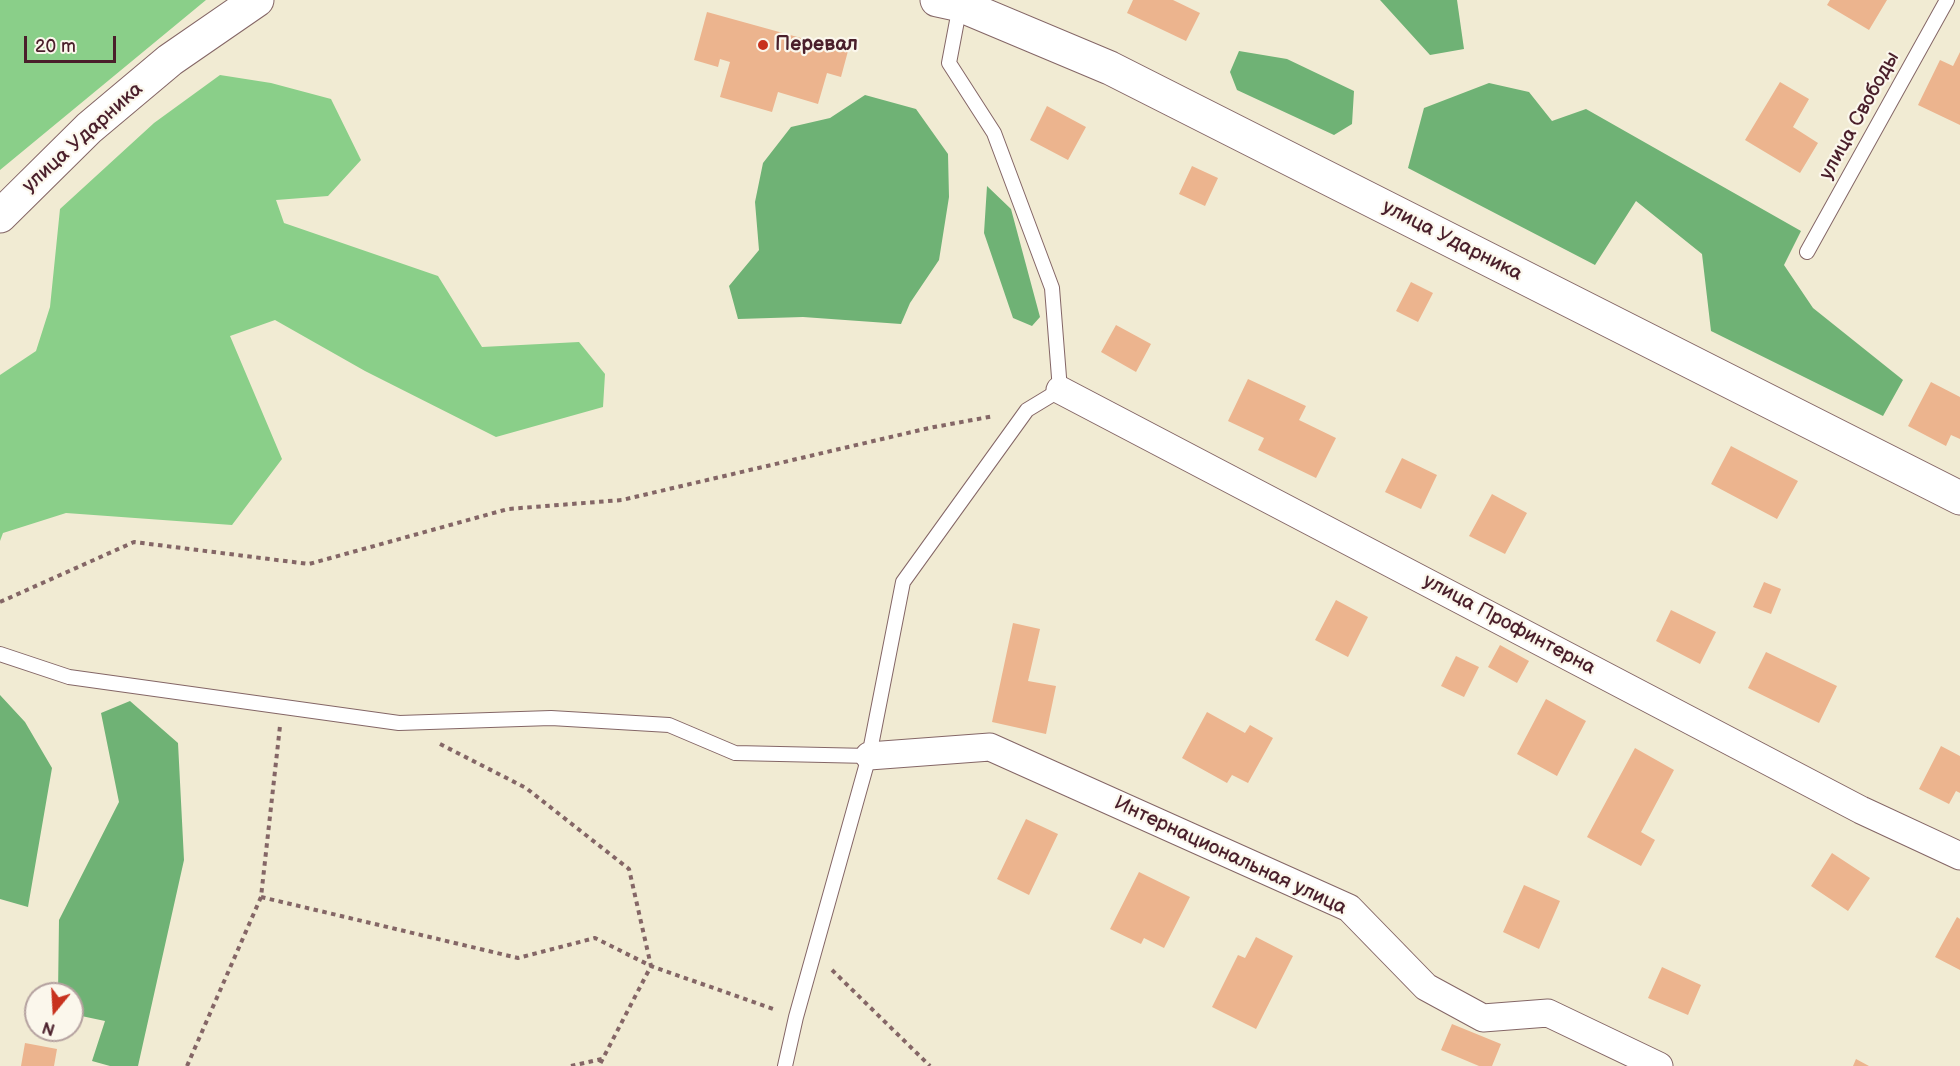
<!DOCTYPE html>
<meta charset="utf-8">
<style>
body{margin:0}
#map{position:relative;width:1960px;height:1066px;overflow:hidden;background:#f1ebd3;font-family:"Balsamiq Sans",sans-serif}
canvas{display:block}
.north{position:absolute;left:24px;top:982px;width:60px;height:60px;box-sizing:border-box;background:#fbf7ec;border:2px solid #b4a19f;border-radius:50%;rotate:198deg;font-size:16px;font-weight:700;line-height:24px;text-align:center;color:#4a1f2b}
.north::after{content:'';display:block;margin:auto;width:21px;height:27px;background:#c8321e;clip-path:polygon(50% 0,100% 100%,50% 72%,0 100%)}
.scale{position:absolute;left:24px;top:36px;width:92px;height:27px;box-sizing:border-box;border:3px solid #4a1f2b;border-top:0;padding-left:8px;font-size:18px;line-height:21px;white-space:nowrap;color:#4a1f2b;-webkit-text-stroke:4px #fbf7ec;paint-order:stroke}
</style>
<div id="map">
<canvas width="1960" height="1066"></canvas>
<div class="north">N</div>
<div class="scale">20 m</div>
</div>
<script>
const context = document.querySelector('canvas').getContext('2d');
context.lineJoin = 'round';
function paint(path, color) {
  context.fillStyle = color;
  context.fill(path, 'evenodd');
}
function trace(path, color, width, dash) {
  context.strokeStyle = color;
  context.lineWidth = width;
  context.lineCap = dash ? 'butt' : 'round';
  context.setLineDash(dash || []);
  context.stroke(path);
}
function drawText(font, color, halo, rows, align = 'center') {
  context.font = font + ' "Balsamiq Sans",sans-serif';
  context.lineWidth = 4.5;
  context.setLineDash([]);
  context.textBaseline = 'middle';
  context.strokeStyle = halo;
  context.fillStyle = color;
  for (const [text, x, y, turn = 0] of rows) {
    context.save();
    context.translate(x, y);
    context.rotate((+turn || 0) * Math.PI / 180);
    context.textAlign = isNaN(turn) ? turn : align;
    if (halo) context.strokeText(text, 0, 0);
    context.fillText(text, 0, 0);
    context.restore();
  }
}
paint(new Path2D(`
 M0,0H206L0,170Z
 M220,75L271,83L331,99L361,160L328,196L276,200L284,223L438,276L482,347L579,342L605,374L603,407L496,437L365,371L275,320L230,336L282,459L232,525L66,513L3,533L0,541V375L36,351L50,307L60,209L154,123Z`), '#8acf89');
paint(new Path2D(`
 M1380,0H1457L1464,49L1430,55Z
 M1239,51L1287,59L1354,91L1352,124L1334,135L1237,90L1230,72Z
 M1489,83L1529,92L1552,121L1586,109L1801,231L1784,265L1813,308L1903,380L1883,416L1711,331L1702,254L1636,201L1595,265L1408,168L1424,108Z
 M865,95L916,109L948,154L949,197L939,260L910,303L901,324L803,317L738,319L729,286L759,250L755,202L763,163L791,127L830,118Z
 M987,186L1011,209L1040,317L1032,326L1013,318L984,233Z
 M0,695L25,722L52,768L28,907L0,899Z
 M130,701L178,743L184,860L138,1066H110L92,1061L105,1021L72,1014V994H58L59,920L119,802L101,713Z`), '#6fb275');
paint(new Path2D(`
 M1133,0H1173L1200,13L1186,41L1127,13Z
 M1830,0H1887L1869,30L1827,5Z
 M707,12L848,51L841,77L827,73L818,104L778,92L772,112L720,97L730,62L720,59L718,67L694,60Z
 M1960,52V125L1918,105L1940,60L1953,66Z
 M1780,82L1809,99L1793,127L1818,143L1800,173L1745,140Z
 M1047,106L1086,127L1068,160L1030,140Z
 M1192,166L1218,178L1205,206L1179,194Z
 M1411,282L1433,293L1418,322L1396,311Z
 M1116,325L1151,344L1136,372L1101,352Z
 M1248,379L1306,406L1299,420L1336,438L1316,478L1258,450L1264,438L1228,421Z
 M1931,382L1960,397V439L1951,435L1946,446L1908,426Z
 M1731,446L1798,481L1777,519L1711,484Z
 M1402,458L1437,475L1421,509L1385,492Z
 M1492,494L1527,513L1505,554L1469,536Z
 M1764,582L1781,589L1771,614L1753,607Z
 M1336,600L1368,617L1348,657L1315,640Z
 M1671,610L1716,632L1700,664L1656,641Z
 M1013,623L1040,629L1028,681L1056,686L1046,734L992,722Z
 M1500,645L1529,661L1517,683L1488,667Z
 M1766,652L1837,686L1819,723L1748,688Z
 M1456,656L1479,667L1464,697L1441,686Z
 M1546,699L1586,721L1557,776L1517,754Z
 M1207,712L1245,733L1250,725L1273,738L1248,783L1232,775L1227,783L1182,758Z
 M1941,746L1960,756V793L1956,791L1949,804L1919,789Z
 M1635,748L1674,770L1641,832L1655,840L1641,866L1587,837Z
 M1026,819L1058,834L1029,895L997,879Z
 M1832,853L1870,878L1848,911L1811,886Z
 M1139,872L1190,897L1164,948L1144,938L1141,944L1110,929Z
 M1524,885L1560,901L1539,949L1503,932Z
 M1957,917L1960,919V970L1935,957Z
 M1256,937L1293,956L1256,1029L1212,1007L1238,955L1245,958Z
 M1662,967L1701,985L1688,1015L1648,998Z
 M1452,1024L1501,1044L1492,1066H1479L1441,1050Z
 M25,1043L57,1049L54,1066H21Z
 M1856,1059L1869,1066H1853Z`), '#ecb48e');
const lane = new Path2D(`
 M1807,252L1947,0
 M0,654L69,677L399,723L551,718L669,725L735,753L869,756
 M785,1066L796,1017L869,756L903,582L1027,410L1060,390L1052,288L994,133L949,63L960,5`);
const street = new Path2D(`
 M1060,390L1861,810L1960,856
 M869,756L990,747L1349,908L1426,987L1483,1018L1548,1013L1659,1066`);
const primary = new Path2D(`
 M937,0L960,5L1110,68L1960,498
 M0,216L89,128L170,60L257,0`);
trace(lane, '#846666', 16);
trace(street, '#846666', 29);
trace(primary, '#846666', 35);
trace(new Path2D(`
 M0,602L134,542L309,564L508,509L622,500L929,428L994,416
 M440,744L526,788L629,869L651,966L599,1066
 M261,897L518,958L595,938L651,966L776,1010
 M832,970L930,1066
 M187,1066L261,897L280,726
 M571,1066L602,1059`), '#846666', 4, [4.5, 4.5]);
trace(lane, '#fff', 14);
trace(street, '#fff', 27);
trace(primary, '#fff', 33);
for (const [x, y, r, color] of [
 [763,45,6,"#c8321e"]
]) {
  const dot = new Path2D();
  dot.arc(x, y, r, 0, 2 * Math.PI);
  context.fillStyle = color;
  context.fill(dot);
  trace(dot, '#fbf7ec', 2);
}
drawText('bold 20px', '#4a1f2b', '#fbf7ec', [
 ["Перевал",775,45]
], 'left');
drawText('20px', '#4a1f2b', '#fbf7ec', [
 ["улица Свободы",1860,116,-61],
 ["улица Ударника",83,138,-42],
 ["улица Ударника",1452,241,27],
 ["улица Профинтерна",1509,625,28],
 ["Интернациональная улица",1230,856,25]
]);
</script>
